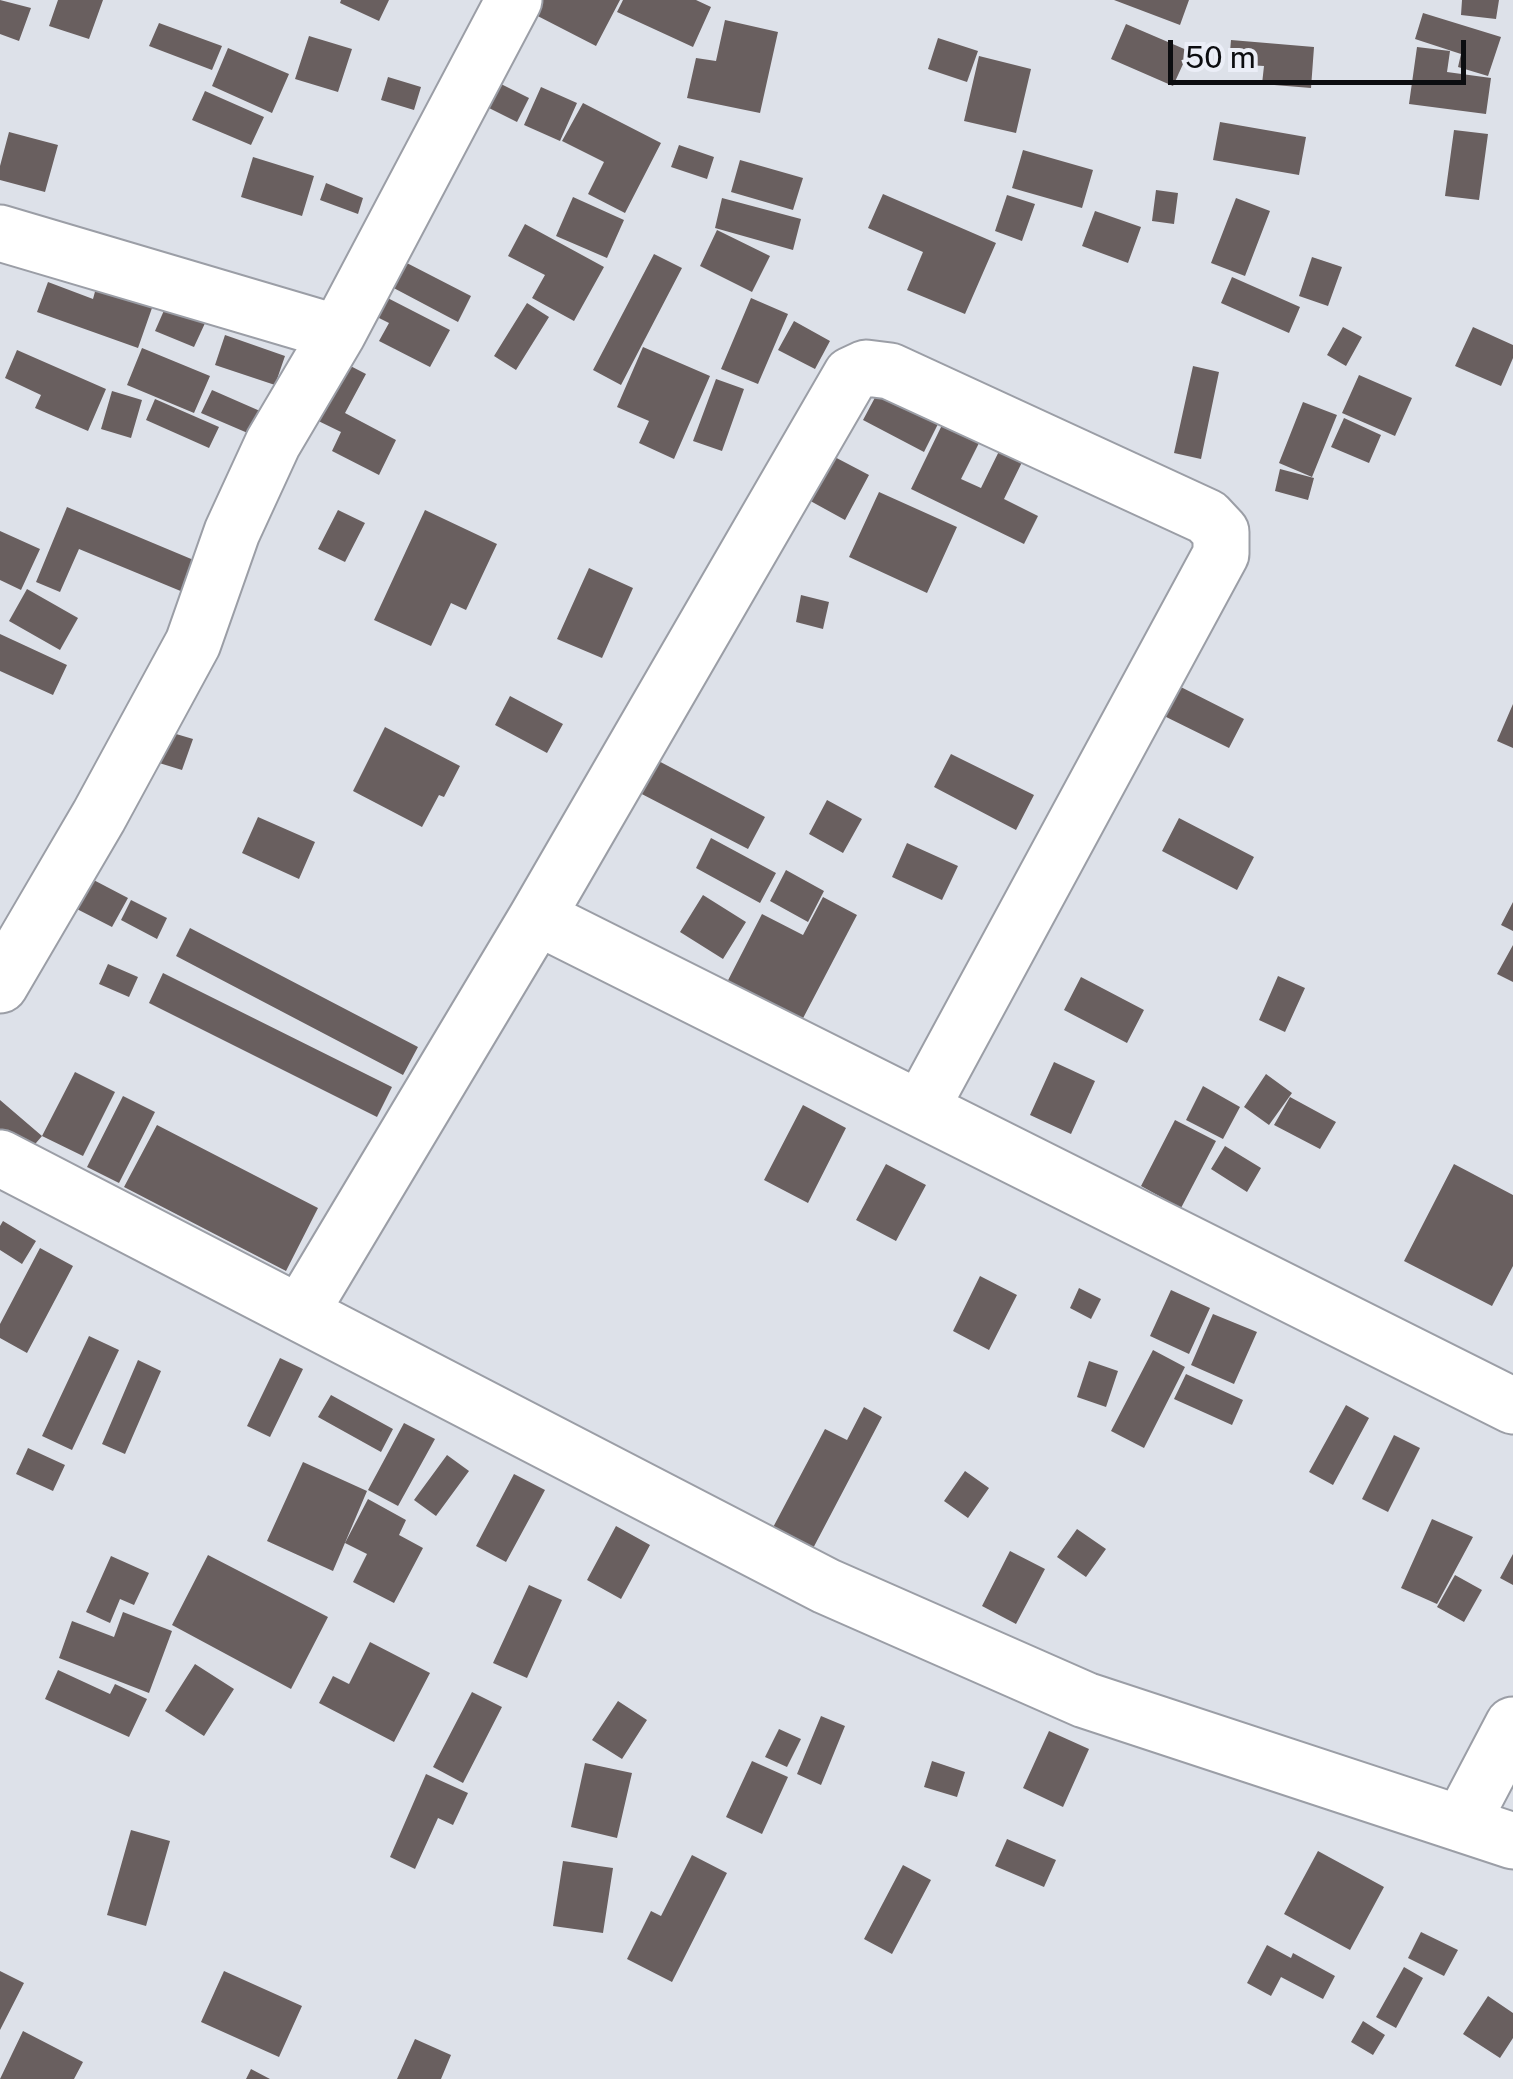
<!DOCTYPE html>
<style>
body{margin:0}
#map{position:relative;width:1513px;height:2079px;overflow:hidden;background:#dde1e9;font-family:"Public Sans",sans-serif}
canvas{display:block}
.scale{position:absolute;left:1168px;top:40px;width:298px;height:45px;box-sizing:border-box;border:5px solid #0c0d10;border-top:0;padding-left:12px;font-size:30px;line-height:35px;white-space:nowrap;color:#0c0d10;-webkit-text-stroke:8px #ebeef7;paint-order:stroke}
</style>
<div id="map">
<canvas width="1513" height="2079"></canvas>
<div class="scale">50 m</div>
</div>
<script>
const context = document.querySelector('canvas').getContext('2d');
context.lineJoin = 'round';
function paint(path, color) {
  context.fillStyle = color;
  context.fill(path, 'evenodd');
}
function trace(path, color, width, dash) {
  context.strokeStyle = color;
  context.lineWidth = width;
  context.lineCap = dash ? 'butt' : 'round';
  context.setLineDash(dash || []);
  context.stroke(path);
}
paint(new Path2D(`
 M0,0L31,8L19,41L0,34Z
 M58,0H103L89,39L49,26Z
 M341,0H389L379,21L340,3Z
 M531,0H620L596,46L526,10Z
 M623,0H696L711,7L693,47L617,12Z
 M1114,0H1189L1180,25Z
 M1462,0H1499L1496,19L1461,15Z
 M1423,13L1501,37L1488,76L1458,67L1461,54L1415,39Z
 M725,20L778,32L760,113L687,98L696,58L716,61Z
 M159,23L222,46L212,70L149,46Z
 M1126,24L1189,51L1173,86L1111,59Z
 M309,36L352,49L338,92L295,79Z
 M938,38L978,51L967,82L928,69Z
 M1231,40L1314,47L1311,88L1262,84L1264,66L1229,64Z
 M1417,47L1450,51L1447,72L1491,78L1486,114L1409,104Z
 M228,48L289,74L272,113L212,86Z
 M979,56L1031,69L1016,133L964,121Z
 M388,77L421,87L414,110L381,100Z
 M501,84L529,98L517,122L489,108Z
 M541,87L577,103L560,141L524,125Z
 M205,91L264,117L251,145L192,120Z
 M583,103L661,143L625,213L588,194L604,162L562,141Z
 M1220,122L1306,137L1299,175L1213,160Z
 M1454,130L1488,134L1479,200L1445,196Z
 M9,132L58,145L45,192L0,180V166Z
 M679,145L714,157L707,179L671,167Z
 M1023,150L1093,170L1082,208L1012,188Z
 M253,157L314,176L302,216L241,197Z
 M740,160L803,178L793,210L731,192Z
 M326,183L363,198L358,214L320,200Z
 M1156,190L1178,193L1174,224L1152,221Z
 M883,194L996,243L965,314L907,290L923,252L868,228Z
 M1007,195L1035,204L1022,241L995,231Z
 M573,197L624,220L607,258L556,236Z
 M722,198L801,219L793,250L715,228Z
 M1236,198L1270,211L1245,276L1211,263Z
 M1095,211L1141,227L1128,263L1082,246Z
 M525,224L604,267L574,321L532,298L545,275L508,256Z
 M717,230L770,256L752,292L700,266Z
 M654,254L682,268L621,385L593,370Z
 M1312,257L1342,267L1328,306L1299,296Z
 M401,260L471,296L458,322L388,285Z
 M183,267L245,295L229,330L206,321L194,347L155,331Z
 M1232,277L1300,307L1289,333L1221,303Z
 M48,282L93,299L96,288L152,308L138,348L37,312Z
 M376,292L450,330L430,367L379,341L389,323L365,311Z
 M751,298L788,314L758,384L721,369Z
 M527,303L549,317L516,370L494,356Z
 M794,321L830,341L815,369L778,350Z
 M1343,327L1362,337L1346,366L1327,355Z
 M1473,327L1513,345V358L1501,386L1455,366Z
 M225,335L285,356L275,385L215,365Z
 M643,347L710,376L674,459L639,443L649,421L617,407Z
 M142,348L210,376L194,413L127,385Z
 M17,350L106,389L88,431L35,408L41,395L5,378Z
 M333,357L366,374L345,413L396,440L379,475L332,451L341,432L304,414Z
 M1193,366L1219,372L1201,459L1174,453Z
 M1359,375L1412,398L1395,436L1342,413Z
 M716,379L744,389L722,451L693,441Z
 M212,390L260,411L250,434L201,413Z
 M879,390L939,422L924,452L863,420Z
 M112,391L142,400L131,438L101,429Z
 M155,399L219,427L209,448L146,420Z
 M1303,402L1337,415L1312,477L1279,463Z
 M1344,418L1381,435L1369,463L1331,447Z
 M942,425L979,443L961,479L981,488L1004,441L1027,452L1004,499L1038,516L1024,544L911,489Z
 M829,454L869,475L845,520L805,498Z
 M1280,469L1314,478L1308,500L1275,491Z
 M879,492L957,527L927,593L849,557Z
 M67,507L196,561L183,592L79,549L60,592L36,582Z
 M338,510L365,523L345,562L318,549Z
 M425,510L497,544L466,610L451,603L431,646L374,620Z
 M0,531L40,549L21,590L0,580Z
 M589,568L633,588L602,658L557,639Z
 M27,589L78,618L60,650L9,621Z
 M801,595L829,602L823,629L796,622Z
 M0,634L67,665L53,695L0,671Z
 M1169,681L1244,719L1229,748L1154,711Z
 M510,696L563,724L547,753L495,725Z
 M1513,704V748L1497,741Z
 M385,727L460,766L444,797L439,795L422,827L353,791Z
 M166,731L193,739L182,770L156,762Z
 M951,754L1034,795L1016,830L934,787Z
 M651,757L765,817L748,849L634,790Z
 M827,800L862,819L843,853L809,834Z
 M258,817L315,842L299,879L242,853Z
 M1179,818L1254,857L1237,890L1162,851Z
 M711,838L776,873L760,903L696,868Z
 M907,843L958,866L942,900L892,877Z
 M786,870L824,891L808,922L770,901Z
 M86,876L128,898L112,927L71,906Z
 M703,895L746,922L723,959L680,932Z
 M823,897L857,915L800,1024L722,992L762,914L803,935Z
 M131,900L167,918L157,939L121,920Z
 M1513,902V931L1501,925Z
 M190,928L418,1047L403,1075L176,956Z
 M1513,945V982L1497,974Z
 M108,964L138,977L129,997L99,984Z
 M163,973L392,1087L377,1117L149,1003Z
 M1278,976L1305,988L1285,1032L1259,1020Z
 M1081,977L1144,1010L1127,1043L1064,1010Z
 M1054,1062L1095,1081L1071,1134L1030,1115Z
 M75,1072L115,1092L83,1156L42,1136Z
 M1266,1074L1292,1093L1269,1125L1244,1107Z
 M1203,1086L1240,1107L1223,1139L1186,1120Z
 M123,1096L155,1112L119,1183L87,1167Z
 M1290,1097L1336,1122L1320,1149L1274,1125Z
 M0,1100L42,1136L24,1157L0,1135Z
 M803,1105L846,1128L808,1203L764,1180Z
 M1175,1120L1216,1141L1181,1208L1141,1186Z
 M157,1125L318,1208L286,1271L124,1187Z
 M1225,1146L1261,1168L1247,1192L1211,1169Z
 M886,1164L926,1185L896,1241L856,1220Z
 M1454,1164L1513,1195V1266L1492,1306L1404,1261Z
 M3,1221L36,1241L22,1264L0,1250V1226Z
 M40,1248L73,1266L27,1353L0,1338V1324Z
 M980,1276L1017,1295L989,1350L953,1331Z
 M1079,1288L1101,1299L1091,1319L1070,1308Z
 M1171,1290L1210,1308L1189,1354L1150,1336Z
 M1213,1314L1257,1332L1234,1384L1191,1365Z
 M89,1336L119,1350L72,1450L42,1436Z
 M1153,1350L1185,1367L1144,1448L1111,1431Z
 M280,1358L303,1369L270,1437L247,1426Z
 M138,1360L161,1371L125,1454L102,1444Z
 M1089,1361L1118,1371L1106,1407L1077,1397Z
 M1186,1374L1243,1400L1232,1425L1174,1399Z
 M331,1395L393,1429L381,1452L318,1417Z
 M1346,1405L1369,1418L1333,1485L1309,1472Z
 M864,1407L882,1417L809,1556L769,1535L825,1429L847,1440Z
 M404,1423L435,1439L398,1506L368,1490Z
 M1394,1435L1420,1448L1388,1512L1362,1499Z
 M28,1448L65,1465L53,1491L16,1474Z
 M447,1455L469,1471L436,1516L414,1500Z
 M303,1462L367,1491L333,1571L267,1541Z
 M965,1471L989,1488L968,1518L944,1501Z
 M514,1474L545,1490L506,1562L476,1546Z
 M368,1499L406,1520L399,1535L423,1548L394,1603L353,1582L367,1554L345,1543Z
 M1432,1519L1473,1537L1437,1604L1401,1588Z
 M616,1526L650,1545L621,1599L587,1580Z
 M1077,1529L1106,1549L1086,1577L1057,1557Z
 M1010,1551L1045,1569L1016,1624L982,1606Z
 M1513,1554V1585L1500,1578Z
 M208,1555L328,1617L291,1689L172,1625Z
 M111,1556L149,1573L134,1605L120,1599L110,1623L86,1612Z
 M1455,1575L1482,1590L1464,1622L1437,1607Z
 M529,1585L562,1600L527,1678L493,1663Z
 M123,1612L172,1631L149,1693L59,1658L72,1621L114,1637Z
 M370,1642L430,1673L394,1742L319,1703L333,1676L349,1684Z
 M195,1664L234,1689L204,1736L165,1711Z
 M58,1670L110,1694L115,1684L147,1699L129,1737L45,1699Z
 M472,1692L502,1707L463,1783L433,1767Z
 M618,1701L647,1720L622,1759L592,1740Z
 M821,1716L845,1726L821,1785L797,1774Z
 M779,1729L801,1739L787,1767L765,1757Z
 M1049,1731L1089,1749L1063,1807L1023,1788Z
 M752,1761L788,1777L762,1834L726,1817Z
 M932,1761L965,1772L957,1797L924,1787Z
 M585,1763L632,1773L617,1838L571,1827Z
 M426,1774L468,1793L453,1825L438,1818L415,1869L390,1857Z
 M131,1830L170,1841L146,1926L107,1915Z
 M1007,1839L1056,1860L1044,1887L995,1866Z
 M1318,1851L1384,1887L1350,1950L1284,1914Z
 M692,1855L727,1873L672,1982L627,1959L651,1911L661,1916Z
 M563,1861L613,1868L603,1933L553,1926Z
 M903,1865L931,1880L892,1954L864,1939Z
 M1421,1932L1458,1950L1444,1976L1408,1958Z
 M1267,1945L1291,1958L1293,1953L1335,1976L1323,1999L1281,1977L1271,1996L1247,1983Z
 M1404,1967L1423,1978L1396,2028L1376,2017Z
 M0,1971L24,1983L0,2030Z
 M224,1971L302,2006L279,2057L201,2022Z
 M1488,1996L1513,2013V2038L1500,2058L1463,2034Z
 M1363,2021L1385,2035L1373,2055L1351,2042Z
 M23,2031L83,2062L74,2079H0Z
 M415,2039L451,2055L441,2079H397Z
 M251,2069L270,2079H246Z`), '#695f5f');
const minor = new Path2D(`
 M0,233L338,333
 M537,917L1513,1406
 M0,985L99,816L193,643L232,532L273,443L338,333L514,0
 M0,1158L826,1586L1085,1700L1513,1841
 M300,1313L537,917L851,375L866,368L890,371L1207,517L1221,532V554L921,1108
 M1461,1824L1513,1725`);
trace(minor, '#9b9ea6', 59);
trace(minor, '#fff', 55);
</script>
